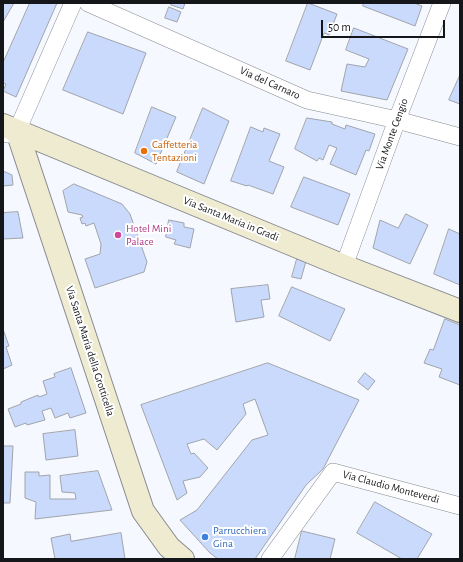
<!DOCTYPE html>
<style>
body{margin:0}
#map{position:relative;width:463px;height:562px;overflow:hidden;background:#f5f8fe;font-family:"Alegreya Sans",sans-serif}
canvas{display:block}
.frame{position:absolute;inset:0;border:4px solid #151619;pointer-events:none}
.scale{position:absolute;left:321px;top:20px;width:124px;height:18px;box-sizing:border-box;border:2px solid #151619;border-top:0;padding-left:5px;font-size:12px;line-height:14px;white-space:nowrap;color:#151619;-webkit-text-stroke:3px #fff;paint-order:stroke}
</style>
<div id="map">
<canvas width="463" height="562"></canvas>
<div class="frame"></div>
<div class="scale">50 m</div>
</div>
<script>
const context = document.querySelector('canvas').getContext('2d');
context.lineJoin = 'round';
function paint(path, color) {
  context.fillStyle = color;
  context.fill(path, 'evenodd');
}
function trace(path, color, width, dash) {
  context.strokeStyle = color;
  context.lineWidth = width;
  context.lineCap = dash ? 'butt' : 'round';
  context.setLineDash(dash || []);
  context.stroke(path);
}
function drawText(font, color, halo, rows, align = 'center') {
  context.font = font + ' "Alegreya Sans",sans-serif';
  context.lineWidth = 4;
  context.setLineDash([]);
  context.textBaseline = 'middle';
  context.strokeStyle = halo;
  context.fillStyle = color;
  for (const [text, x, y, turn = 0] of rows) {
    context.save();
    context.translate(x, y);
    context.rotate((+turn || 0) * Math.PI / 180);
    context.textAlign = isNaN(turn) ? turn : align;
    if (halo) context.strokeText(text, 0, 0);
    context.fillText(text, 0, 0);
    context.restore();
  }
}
const building = new Path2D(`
 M3,3H14L3,22Z
 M30,3H57L16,97L3,91L6,84L3,83V63Z
 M172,3H185L183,9L171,5Z
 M308,3L337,14L329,35L324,33L310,70L286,61Z
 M364,3H414L422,6L415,26L363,6Z
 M169,7L181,12L177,22L165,18Z
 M354,28L408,49L387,100L341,91L347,64L365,67L369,59L346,50Z
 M88,32L146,53L123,114L63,90Z
 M460,75V104L449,100Z
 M152,107L176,117L156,164L135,153Z
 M203,108L229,121L204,184L177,172Z
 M307,118L332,122V124L345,129L346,125L375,134L369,151L366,150L356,175L330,164L337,148L329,145L323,160L319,158L317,161L295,149Z
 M251,127L263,132L264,128L280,134L269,161L284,167L273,194L248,185L247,186L231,181Z
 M3,171L12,175L13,185L3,186Z
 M304,177L350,194L338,225L291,207Z
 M74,184L122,204L130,214L147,262L144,272L95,288L85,259L100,254L101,244L94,223L86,226L85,223L82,224L80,218L83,217L82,215L68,212L63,191Z
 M18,212L23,238L3,239V213Z
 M406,214L428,225L410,264L373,248L380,220L398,228Z
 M169,220L184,223V227L194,229L190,248L174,244L176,240L166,237Z
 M449,229L460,234V285L434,274Z
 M297,259L306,261L301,279L292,277Z
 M268,285L270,299L261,300L264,317L236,322L231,289Z
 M292,287L345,309L330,341L279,316Z
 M445,319L460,325V385L439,377L442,369L424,363L430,349L433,350Z
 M3,329L9,346L6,347L12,365L3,369Z
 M268,363L359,400L323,469L306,485L255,559H218L210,553L180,520L197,510L252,440L268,435L255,399L243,404L246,414L217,450L204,439L187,444L191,454L194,453L208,468L200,477L183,481L187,493L177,500L141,405Z
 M71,368L86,413L70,418L68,413L55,418L51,408L42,411L45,420L27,425L26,423L15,427L8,409L21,404V402L38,395L39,397L47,394L43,381L55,377L54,374Z
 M365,373L375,381L368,390L358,382Z
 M75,430L78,456L46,460L43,434Z
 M3,446H13L10,503H3Z
 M98,471L112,510L35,519L36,502L25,498V472H39V476L50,475V499H76L75,493L62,492L60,476Z
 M375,502L432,534L417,559H402L357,533Z
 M302,531L335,539L330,559H295Z
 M121,533L125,559H53H55L51,538L70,534L71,541Z`);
paint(building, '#c9dafd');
trace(building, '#a1a4aa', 1);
const street = new Path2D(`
 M88,3L307,100L397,120L460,137
 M7,134L17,131L73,3
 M344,266L397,120L442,3
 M270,559L333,472L460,506`);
const secondary = new Path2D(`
 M3,125L344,266L460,311
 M17,131L143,511L169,547L183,559`);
trace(street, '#878a90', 18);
trace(secondary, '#878a90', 24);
trace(street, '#fff', 17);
trace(secondary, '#efebd0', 22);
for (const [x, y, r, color] of [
 [144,151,4,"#e8710a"],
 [118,235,4,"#d1479c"],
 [205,537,4,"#3f7fe0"]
]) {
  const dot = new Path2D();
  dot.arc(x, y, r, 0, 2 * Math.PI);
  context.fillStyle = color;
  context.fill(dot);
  trace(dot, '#fff', 1.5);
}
drawText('11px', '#151619', '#fff', [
 ["Via del Carnaro",270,83,24],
 ["Via Monte Cengio",392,134,-70],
 ["Via Santa Maria in Gradi",231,219,22],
 ["Via Santa Maria della Grotticella",90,351,72],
 ["Via Claudio Monteverdi",391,487,15]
]);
drawText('11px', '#c56008', '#fff', [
 ["Caffetteria",152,145],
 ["Tentazioni",152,158]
], 'left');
drawText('11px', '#b23c85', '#fff', [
 ["Hotel Mini",126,229],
 ["Palace",126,242]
], 'left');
drawText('11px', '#366cbe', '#fff', [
 ["Parrucchiera",213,531],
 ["Gina",213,544]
], 'left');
</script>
